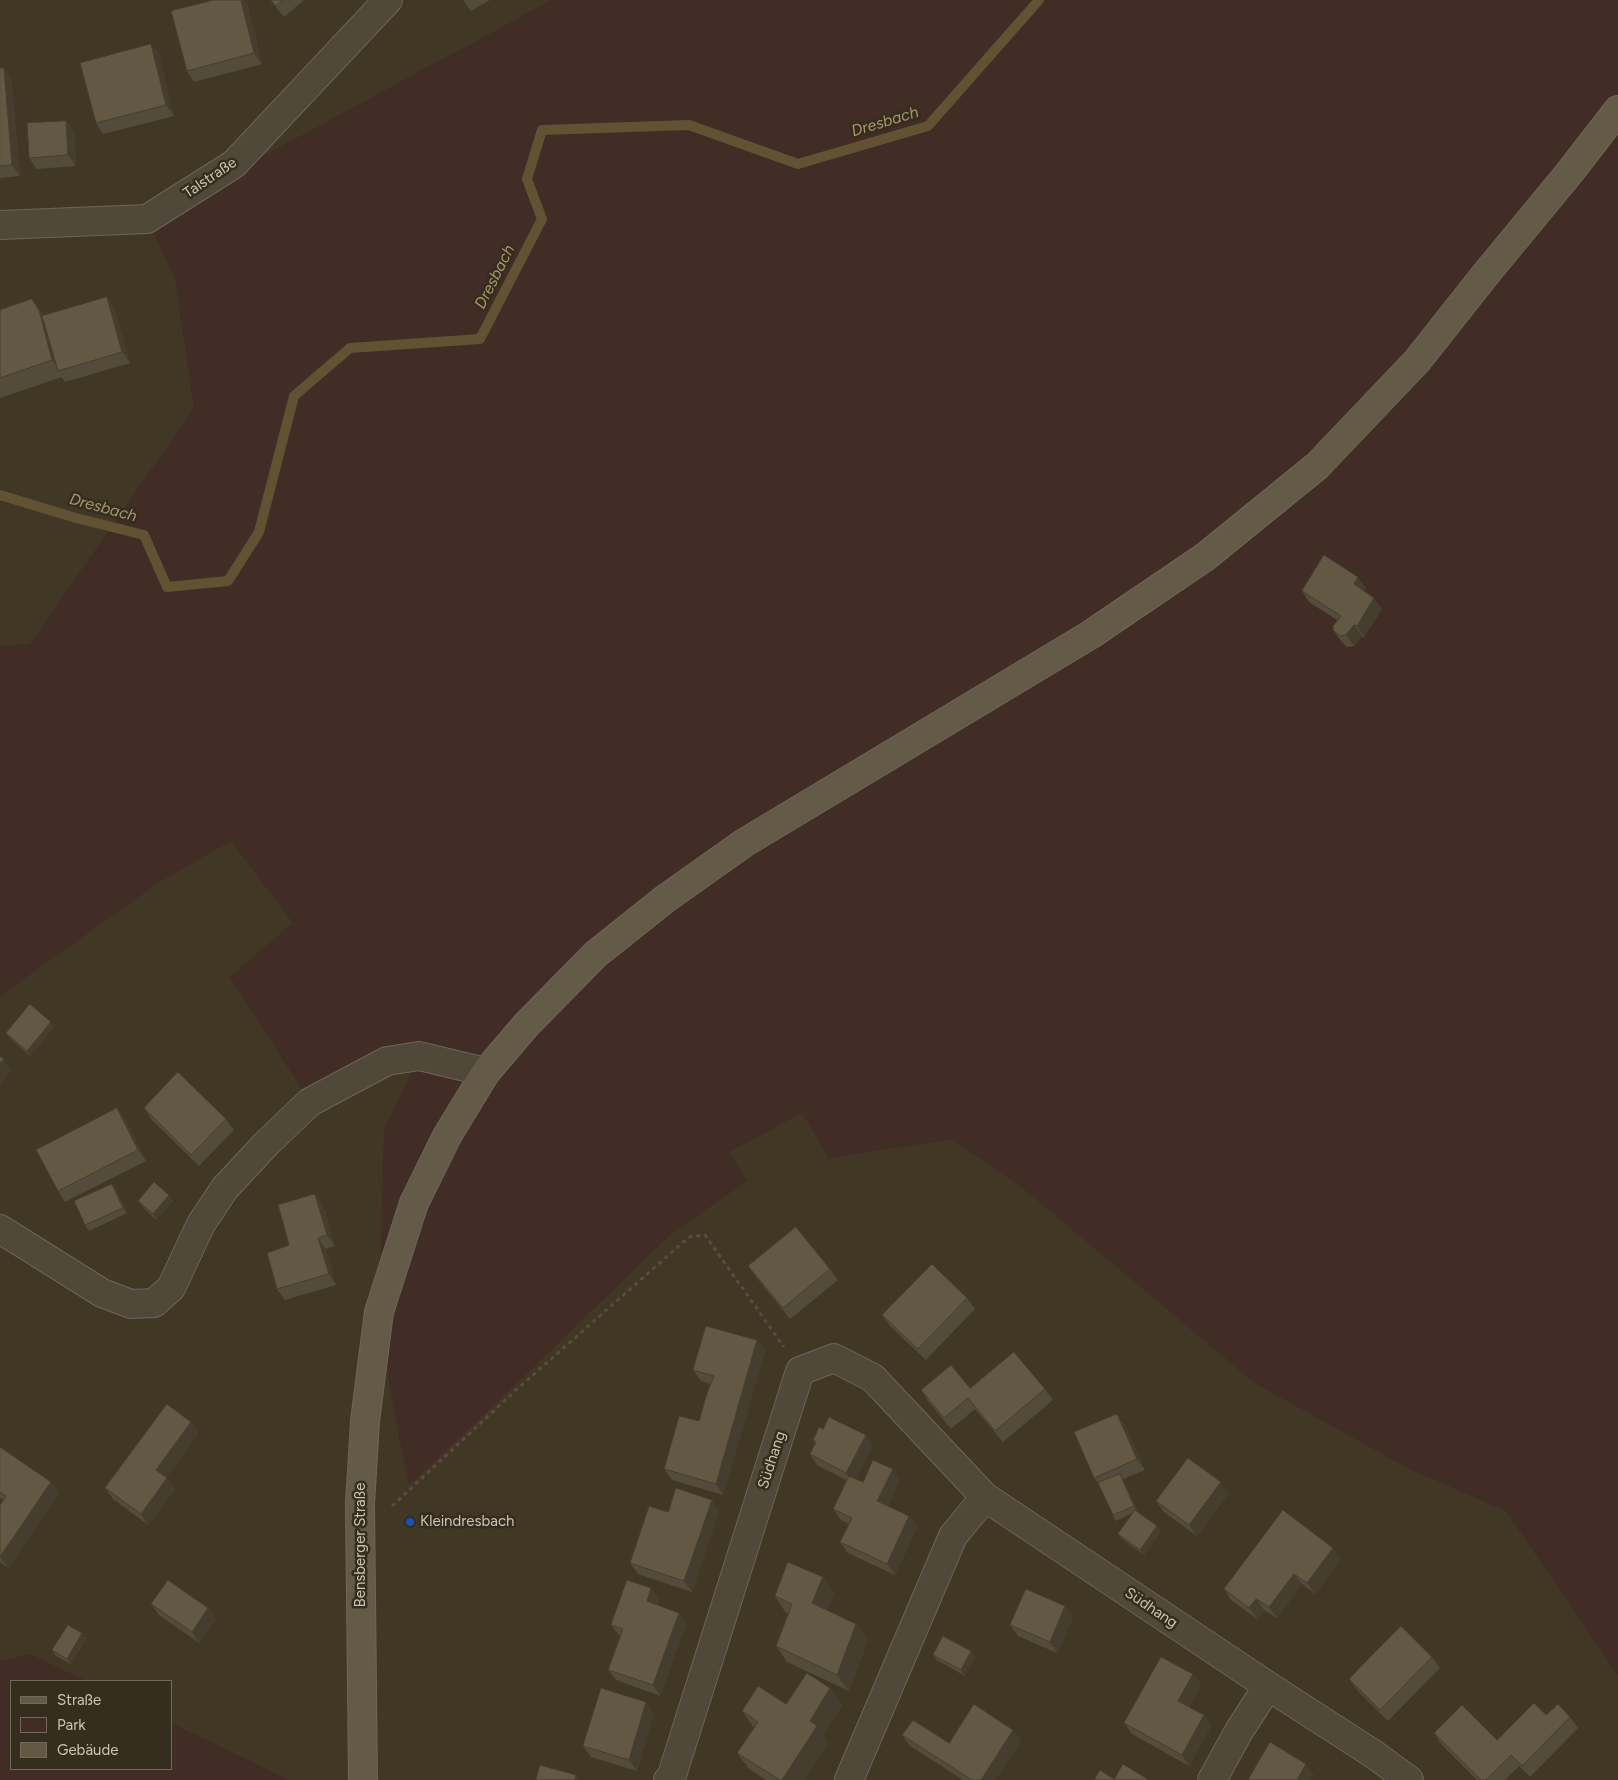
<!DOCTYPE html>
<meta charset="utf-8">
<style>
body{margin:0}
#map{position:relative;width:1618px;height:1780px;overflow:hidden;background:#403724;font-family:Figtree,sans-serif}
canvas{display:block}
.legend{position:absolute;left:10px;top:1680px;width:162px;height:90px;box-sizing:border-box;background:#352d1d;border:1px solid #71695a;margin:0;padding:6px 9px;list-style:none;font-size:15px;color:#cac4b5}
.legend li{display:flex;align-items:center;gap:10px;height:25px}
.legend b{width:25px;border:1px solid #71695a}
</style>
<div id="map">
<canvas width="1618" height="1780"></canvas>
<ul class="legend">
<li><b style="height:6px;background:#635b47"></b>Straße</li>
<li><b style="height:14px;background:#412c26"></b>Park</li>
<li><b style="height:14px;background:#625843"></b>Gebäude</li>
</ul>
</div>
<script>
const context = document.querySelector('canvas').getContext('2d');
context.lineJoin = 'round';
function paint(path, color) {
  context.fillStyle = color;
  context.fill(path, 'evenodd');
}
function trace(path, color, width, dash) {
  context.strokeStyle = color;
  context.lineWidth = width;
  context.lineCap = dash ? 'butt' : 'round';
  context.setLineDash(dash || []);
  context.stroke(path);
}
function drawText(font, color, halo, rows, align = 'center') {
  context.font = font + ' Figtree,sans-serif';
  context.lineWidth = 5;
  context.setLineDash([]);
  context.textBaseline = 'middle';
  context.strokeStyle = halo;
  context.fillStyle = color;
  for (const [text, x, y, turn = 0] of rows) {
    context.save();
    context.translate(x, y);
    context.rotate((+turn || 0) * Math.PI / 180);
    context.textAlign = isNaN(turn) ? turn : align;
    if (halo) context.strokeText(text, 0, 0);
    context.fillText(text, 0, 0);
    context.restore();
  }
}
paint(new Path2D(`
 M552,0H1618V1675L1506,1511L1410,1469L1256,1384L1024,1189L952,1139L829,1158L802,1113L729,1152L747,1181L672,1233L515,1385L409,1485L394,1411L379,1312L384,1130L419,1056L310,1102L230,977L293,923L231,841L161,881L0,996V646L30,644L194,408L175,279L147,219Z
 M30,1654L86,1681H11V1769H171V1723L289,1780H0V1661Z`), '#412c26');
trace(new Path2D(`
 M0,495L76,518L144,535L167,587L228,581L259,532L294,396L350,348L480,339L542,219L527,179L542,130L689,125L798,164L928,126L1039,0`), '#615233', 10);
const minor = new Path2D(`
 M0,225L147,219L234,164L388,0
 M0,1229L102,1293L131,1304L154,1303L171,1288L201,1224L225,1188L266,1144L310,1102L387,1061L419,1056L486,1072
 M668,1780L672,1775L800,1371L834,1358L873,1378L985,1497L1268,1686L1375,1755L1409,1780
 M849,1780L953,1536L985,1497
 M1212,1780L1239,1731L1268,1686`);
const secondary = new Path2D(`
 M363,1780L360,1504L365,1421L379,1312L414,1203L447,1136L486,1072L527,1024L596,954L665,899L744,843L1090,635L1205,557L1317,466L1417,361L1485,275L1570,172L1618,110`);
trace(minor, '#6d6656', 30);
trace(secondary, '#6d6656', 30);
trace(new Path2D(`
 M392,1506L515,1391L689,1237L705,1235L784,1347`), '#5e4945', 3, [4, 4]);
trace(minor, '#504839', 28);
trace(secondary, '#635b47', 28);
paint(new Path2D(`
 M214,0H244L247,4L262,64L194,82L187,71Z
 M270,0H304L284,17Z
 M463,0H490L471,11Z
 M151,44L159,55L174,116L103,134L96,123Z
 M0,68H4L11,79L20,176L0,178Z
 M66,121L74,132L76,166L37,169L29,158Z
 M107,297L114,308L130,363L65,382L62,377L0,398V310L32,299L44,315Z
 M1366,588L1364,591L1382,609L1364,637L1362,636L1354,646L1347,647L1341,641L1333,630L1337,620L1309,602L1302,591Z
 M51,1022L54,1027L30,1056L10,1038L6,1033Z
 M117,1108L125,1119L146,1161L65,1202L58,1191Z
 M144,1108L226,1119L234,1130L199,1166L151,1119Z
 M116,1189L127,1213L89,1231L85,1225Z
 M169,1195L173,1201L156,1220L142,1206L138,1201Z
 M323,1205L335,1246L326,1249L336,1285L285,1300L277,1289L289,1245Z
 M748,1266L830,1269L838,1280L790,1319L756,1277Z
 M967,1298L975,1309L926,1360L890,1326L882,1315Z
 M757,1340L765,1351L723,1495L672,1480L664,1469L699,1421L711,1384L701,1381L693,1370Z
 M970,1388L1045,1389L1053,1400L1003,1442L975,1409L951,1429L928,1401L921,1390Z
 M1125,1425L1145,1470L1123,1479L1137,1512L1157,1526L1161,1531L1144,1555L1122,1539L1118,1534L1133,1513L1116,1521L1113,1515L1098,1483L1094,1478Z
 M823,1429L866,1435L873,1446L856,1479L863,1482L900,1480L888,1506L909,1516L917,1527L895,1575L848,1553L840,1542L849,1524L841,1520L833,1509L846,1480L817,1465L810,1454L815,1444L813,1440Z
 M199,1433L166,1477L175,1489L148,1525L113,1499L105,1488Z
 M0,1447L51,1482L59,1493L8,1568L0,1562V1505L4,1500L0,1498Z
 M1229,1493L1197,1536L1164,1512L1156,1501Z
 M719,1511L692,1592L638,1574L630,1563L668,1512Z
 M1341,1559L1315,1594L1302,1584L1277,1618L1264,1610L1257,1619L1231,1600L1224,1589Z
 M834,1593L827,1610L856,1624L868,1640L849,1691L787,1662L776,1646L788,1613H786L775,1596Z
 M659,1599L657,1605L686,1624L660,1696L616,1680L608,1670L620,1636L611,1625Z
 M151,1604L208,1608L216,1619L199,1643L159,1615Z
 M1073,1617L1057,1653L1018,1636L1010,1625Z
 M82,1633L86,1638L71,1664L56,1656L52,1650Z
 M933,1655L975,1657L965,1676L937,1660Z
 M1432,1657L1440,1668L1388,1721L1357,1690L1349,1679Z
 M1193,1674L1201,1685L1189,1707L1204,1715L1211,1726L1189,1766L1132,1734L1124,1723Z
 M830,1688L842,1705L823,1734L828,1742L804,1780H766L749,1769L737,1753L754,1728L742,1711L786,1704Z
 M654,1713L637,1771L591,1757L583,1746Z
 M1546,1715L1570,1717L1578,1728L1530,1777L1519,1766L1505,1780H1477L1441,1744L1434,1733L1497,1740Z
 M1013,1730L1021,1741L995,1780H963L910,1746L902,1735L949,1743Z`), '#544c3a');
paint(new Path2D(`
 M241,0H244L247,4L262,64L254,53Z
 M151,44L159,55L174,116L166,105Z
 M4,68L11,79L20,176L12,165Z
 M66,121L74,132L76,166L68,155Z
 M107,297L114,308L130,363L122,352Z
 M32,299L44,315L59,370L52,360Z
 M1358,577L1366,588L1361,595L1354,584Z
 M1374,598L1382,609L1364,637L1357,626Z
 M1354,625L1362,636L1354,646L1346,635Z
 M51,1022L54,1027L30,1056L27,1051Z
 M4,1059L11,1070L0,1085V1064Z
 M117,1108L125,1119L146,1161L138,1150Z
 M112,1184L116,1189L127,1213L123,1208Z
 M315,1194L323,1205L335,1246L327,1235Z
 M169,1195L173,1201L156,1220L153,1214Z
 M318,1238L326,1249L336,1285L329,1274Z
 M757,1340L765,1351L723,1495L716,1484Z
 M1117,1414L1125,1425L1145,1470L1137,1459Z
 M191,1422L199,1433L164,1481L156,1470Z
 M866,1435L873,1446L854,1484L846,1473Z
 M893,1469L900,1480L885,1512L877,1501Z
 M1120,1474L1123,1479L1138,1511L1134,1506Z
 M167,1478L175,1489L148,1525L141,1514Z
 M51,1482L59,1493L8,1568L0,1557Z
 M1221,1482L1229,1493L1197,1536L1189,1525Z
 M712,1500L719,1511L692,1592L684,1581Z
 M909,1516L917,1527L895,1575L887,1564Z
 M1157,1526L1161,1531L1144,1555L1140,1550Z
 M1333,1548L1341,1559L1315,1594L1307,1583Z
 M1294,1574L1302,1584L1277,1618L1269,1607Z
 M823,1577L834,1593L823,1620L812,1603Z
 M651,1588L659,1599L654,1612L647,1601Z
 M1256,1599L1264,1610L1257,1619L1249,1608Z
 M1065,1606L1073,1617L1057,1653L1050,1642Z
 M208,1608L216,1619L199,1643L192,1632Z
 M679,1613L686,1624L660,1696L653,1685Z
 M856,1624L868,1640L849,1691L837,1675Z
 M82,1633L86,1638L71,1664L67,1659Z
 M971,1651L975,1657L965,1676L961,1670Z
 M1193,1674L1201,1685L1186,1712L1178,1701Z
 M830,1688L842,1705L823,1734L828,1742L804,1780H782L810,1721Z
 M646,1702L654,1713L637,1771L629,1760Z
 M1204,1715L1211,1726L1189,1766L1182,1755Z
 M1013,1730L1021,1741L995,1780H981Z
 M1306,1764L1314,1775L1311,1780H1297Z
 M576,1775L579,1780H575Z`), '#453e2f');
const building = new Path2D(`
 M214,0H241L254,53L187,71L171,11Z
 M271,0H283L276,6Z
 M151,44L166,105L96,123L80,63Z
 M0,68H4L12,165L0,166Z
 M66,121L68,155L29,158L27,123Z
 M107,297L122,352L58,371L42,316Z
 M32,299L39,310L52,360L0,378V310Z
 M1324,555L1358,577L1354,584L1374,598L1357,626L1354,625L1346,635L1340,636L1333,630V626L1341,616L1302,591Z
 M30,1004L51,1022L27,1051L6,1033Z
 M0,1056L4,1059L0,1064Z
 M178,1072L226,1119L191,1155L144,1108Z
 M117,1108L138,1150L58,1191L36,1150Z
 M154,1182L169,1195L153,1214L138,1201Z
 M112,1184L123,1208L85,1225L74,1201Z
 M315,1194L327,1235L318,1238L329,1274L277,1289L267,1253L289,1245L278,1205Z
 M796,1227L830,1269L783,1308L748,1266Z
 M932,1264L967,1298L918,1349L882,1315Z
 M706,1326L757,1340L716,1484L664,1469L679,1416L699,1421L707,1393L714,1376L693,1370Z
 M1014,1352L1045,1389L995,1431L968,1398L944,1418L921,1390L951,1365L970,1388Z
 M167,1404L191,1422L156,1470L167,1478L141,1514L105,1488Z
 M1117,1414L1137,1459L1094,1478L1074,1432Z
 M829,1417L866,1435L846,1473L810,1454L816,1442L813,1440L819,1427L823,1429Z
 M0,1447L51,1482L0,1557V1505L6,1496L0,1492Z
 M1188,1458L1221,1482L1189,1525L1156,1501Z
 M873,1460L893,1469L877,1501L909,1516L887,1564L840,1542L852,1518L833,1509L849,1476L863,1482Z
 M1120,1474L1134,1506L1113,1515L1098,1483Z
 M676,1488L712,1500L684,1581L630,1563L649,1506L668,1512Z
 M1135,1510L1157,1526L1140,1550L1118,1534Z
 M1283,1510L1333,1548L1307,1583L1294,1574L1269,1607L1256,1599L1249,1608L1224,1589Z
 M788,1562L823,1577L812,1603L856,1624L837,1675L776,1646L792,1604L775,1596Z
 M168,1580L208,1608L192,1632L151,1604Z
 M627,1580L651,1588L647,1601L679,1613L653,1685L608,1670L623,1629L611,1625Z
 M1026,1589L1065,1606L1050,1642L1010,1625Z
 M68,1625L82,1633L67,1659L52,1650Z
 M1401,1626L1432,1657L1380,1710L1349,1679Z
 M943,1636L971,1651L961,1670L933,1655Z
 M1161,1657L1193,1674L1178,1701L1204,1715L1182,1755L1124,1723Z
 M807,1673L830,1688L810,1721L817,1726L782,1780H780L737,1753L758,1722L742,1711L758,1686L786,1704Z
 M601,1688L646,1702L629,1760L583,1746Z
 M1534,1703L1546,1715L1558,1704L1570,1717L1522,1766L1511,1755L1486,1780H1481L1434,1733L1462,1705L1497,1740Z
 M974,1704L1013,1730L981,1780H972L902,1735L913,1720L949,1743Z
 M1270,1742L1306,1764L1297,1780H1248Z
 M1123,1764L1149,1780H1094L1100,1770L1114,1779Z
 M540,1765L576,1775L575,1780H536Z`);
paint(building, '#625843');
trace(building, '#453e2f', 1);
for (const [x, y, r, color] of [
 [410,1522,5,"#1a4fb4"]
]) {
  const dot = new Path2D();
  dot.arc(x, y, r, 0, 2 * Math.PI);
  context.fillStyle = color;
  context.fill(dot);
  trace(dot, '#352d1d', 2);
}
drawText('15px', '#cac4b5', '#352d1d', [
 ["Talstraße",210,178,-34],
 ["Südhang",772,1460,-72],
 ["Bensberger Straße",361,1545,-90],
 ["Südhang",1151,1608,34]
]);
drawText('15px', '#cac4b5', '#352d1d', [
 ["Kleindresbach",420,1522]
], 'left');
drawText('italic 16px', '#aa956d', '#352d1d', [
 ["Dresbach",885,122,-17],
 ["Dresbach",495,277,-63],
 ["Dresbach",103,508,15]
]);
</script>
